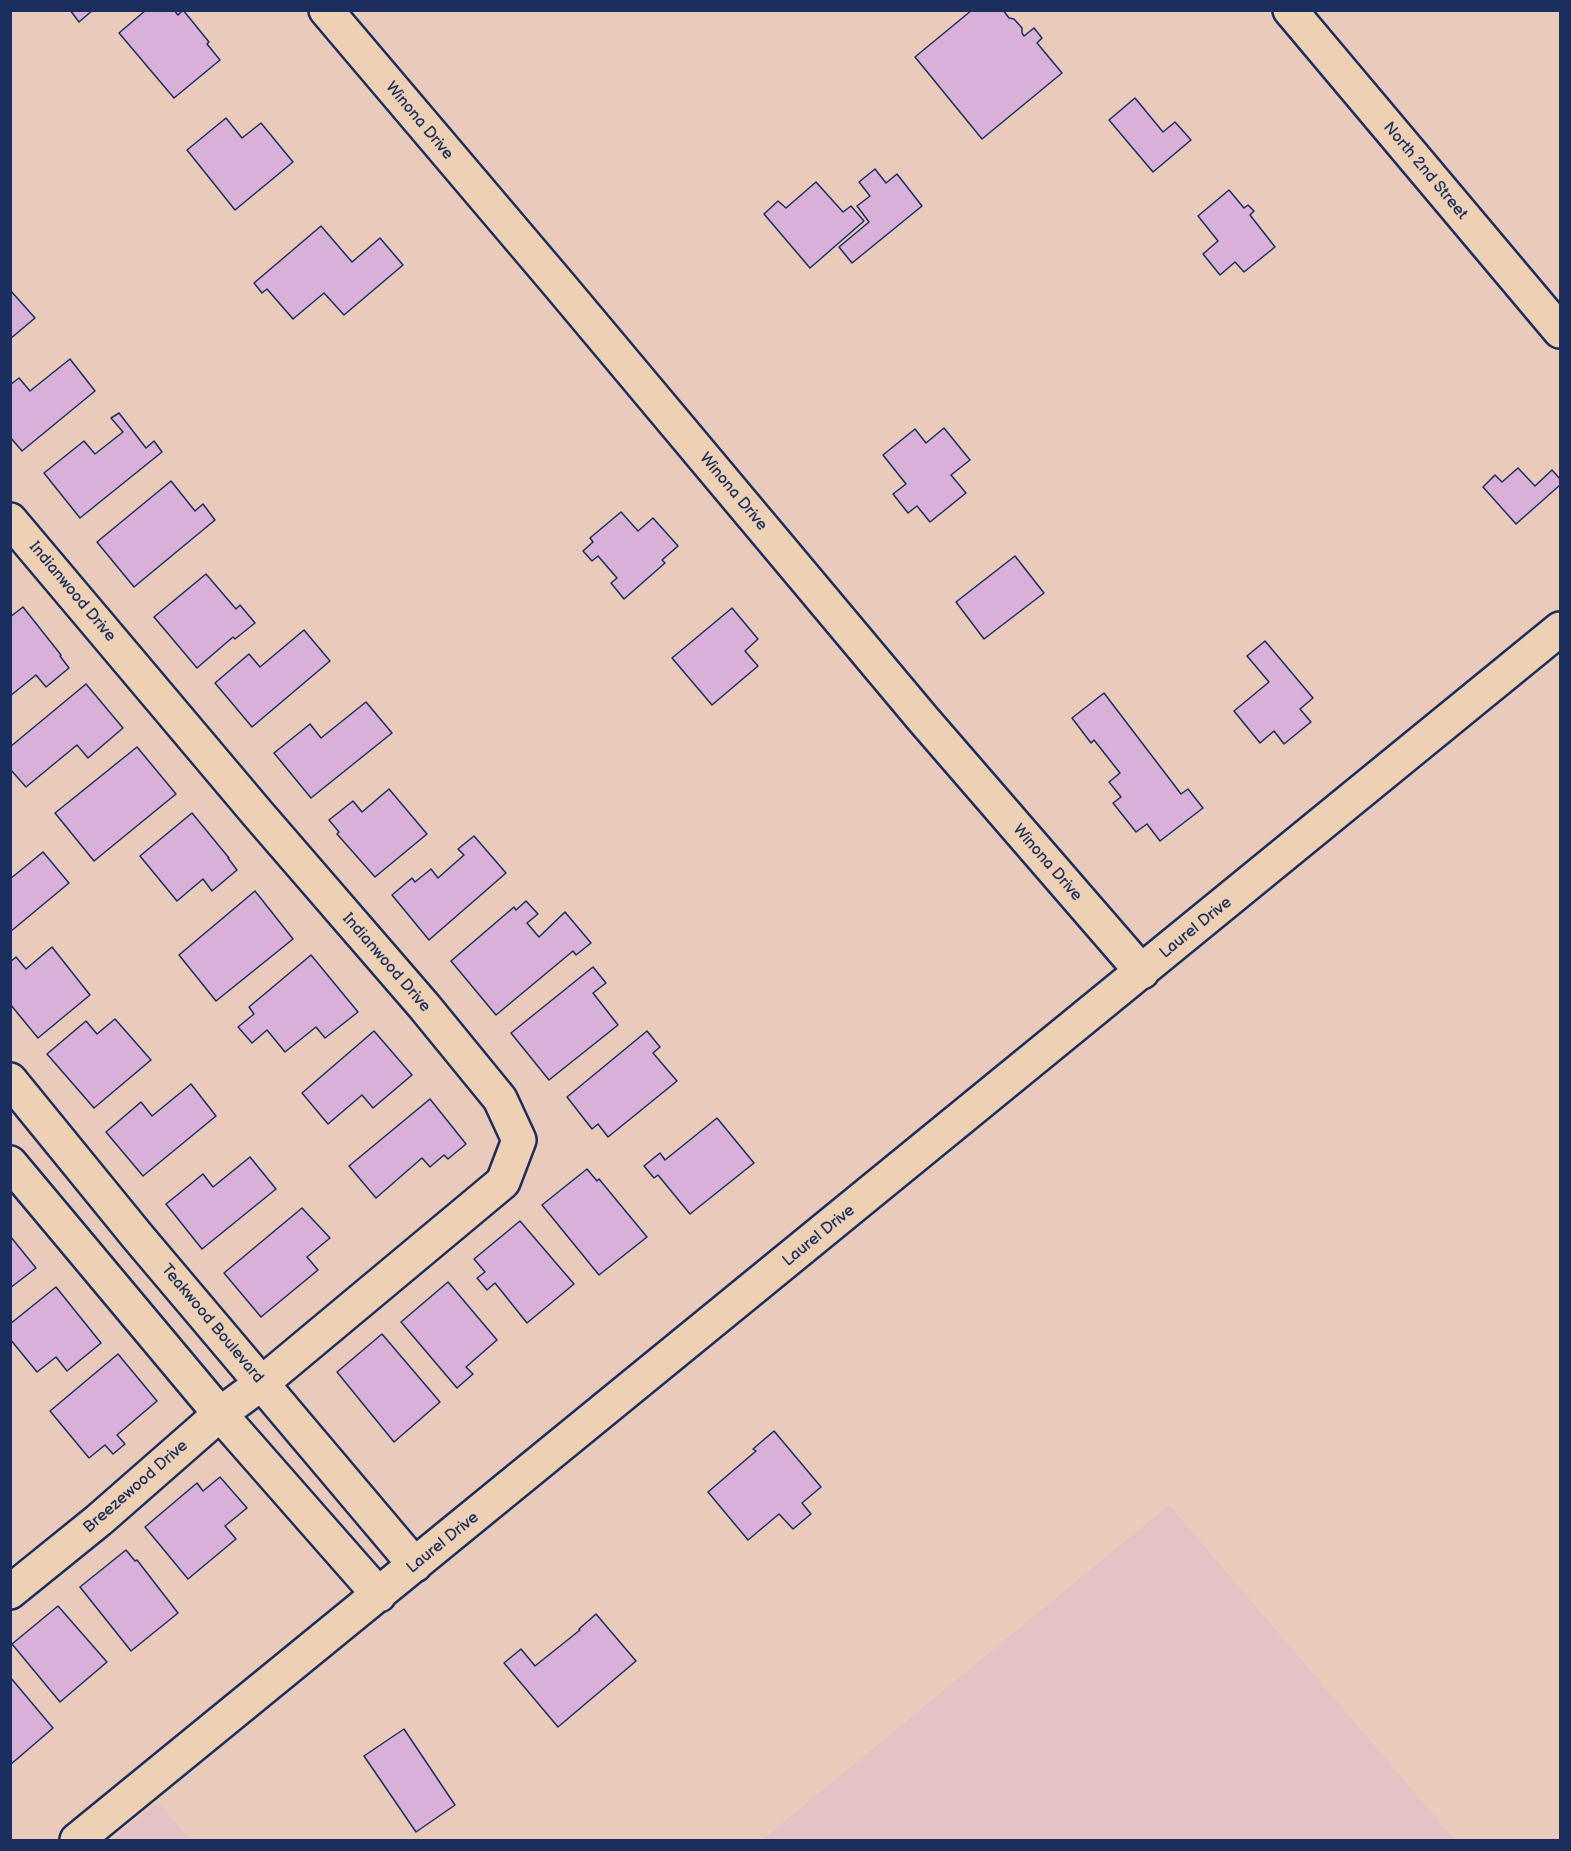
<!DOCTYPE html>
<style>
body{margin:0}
#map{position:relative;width:1571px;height:1851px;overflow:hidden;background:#eacabb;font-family:"Balsamiq Sans",sans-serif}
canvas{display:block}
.frame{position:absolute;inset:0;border:12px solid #1b2f5e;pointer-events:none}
</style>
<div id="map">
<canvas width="1571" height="1851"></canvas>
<div class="frame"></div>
</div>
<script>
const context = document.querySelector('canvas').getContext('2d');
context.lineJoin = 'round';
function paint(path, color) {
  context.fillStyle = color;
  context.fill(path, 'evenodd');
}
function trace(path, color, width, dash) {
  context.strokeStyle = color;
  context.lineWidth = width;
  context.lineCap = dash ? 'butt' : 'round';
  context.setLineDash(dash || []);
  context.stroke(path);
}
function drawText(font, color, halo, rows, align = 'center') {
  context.font = font + ' "Balsamiq Sans",sans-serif';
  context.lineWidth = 5;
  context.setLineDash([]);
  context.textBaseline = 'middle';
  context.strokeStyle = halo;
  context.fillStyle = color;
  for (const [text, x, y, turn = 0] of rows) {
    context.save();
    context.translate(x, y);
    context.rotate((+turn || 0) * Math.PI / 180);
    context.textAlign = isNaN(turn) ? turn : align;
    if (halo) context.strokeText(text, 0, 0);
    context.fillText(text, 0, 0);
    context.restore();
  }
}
paint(new Path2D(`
 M1169,1505L1455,1840H762Z
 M158,1802L190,1840H111Z`), '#e5c2c4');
const building = new Path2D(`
 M70,10H93L79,22Z
 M146,10H174L178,15L183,10L209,42L207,44L220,60L174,98L119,33Z
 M972,10H1003L1009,18L1014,19L1022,28V33L1024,36L1034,28L1042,38L1037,43L1062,73L982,139L915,57Z
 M1135,98L1163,132L1175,122L1191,140L1153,172L1109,120Z
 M226,118L242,138L261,123L293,162L235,210L187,150Z
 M875,169L886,183L897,174L922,206L852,263L839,247L869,222L857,206L870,196L859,182Z
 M816,182L843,212L851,206L864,221L810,268L764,214L778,201L786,208Z
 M1229,190L1244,208L1248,205L1254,211L1250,215L1275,247L1244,272L1235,262L1220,275L1203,254L1218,241L1198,216Z
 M321,226L352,262L380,238L403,265L344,315L324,293L293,319L267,289L262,293L254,283Z
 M10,290L35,318L10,339Z
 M70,359L95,391L22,451L10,437V385L19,378L30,391Z
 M119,413L146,448L154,441L162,452L80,518L44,473L84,441L95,454L123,432L111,418Z
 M944,428L970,460L951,475L966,493L930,522L917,506L908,513L893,494L906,484L883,455L915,429L926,443Z
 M1518,468L1535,486L1552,470L1560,479V485L1516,524L1483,487L1495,475L1502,482Z
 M171,481L195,511L203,504L215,520L134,587L97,542Z
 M621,512L638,531L653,518L678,546L662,560L665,563L624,599L611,583L617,578L598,556L592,561L583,551L593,542L590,538Z
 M1015,556L1044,593L984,639L956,602Z
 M206,574L236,609L240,605L255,623L235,639L233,637L197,668L154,617Z
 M23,607L61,655L60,656L69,668L46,687L36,675L10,696V617Z
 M732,608L758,639L745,651L758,666L712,705L672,658Z
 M304,630L330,661L252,727L215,683L249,654L260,667Z
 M1265,641L1313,698L1300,709L1311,722L1284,744L1274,731L1260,743L1234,711L1269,682L1247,656Z
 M86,684L123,728L88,758L77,745L26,787L10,769V747Z
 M1104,693L1181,794L1188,789L1203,808L1160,841L1147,824L1136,832L1113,803L1121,797L1109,782L1120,773L1094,740L1091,743L1072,718Z
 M366,702L392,733L311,798L274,753L310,724L321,738Z
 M137,747L176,794L94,861L55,813Z
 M389,789L427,834L375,877L337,834L339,832L329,820L353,801L362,812Z
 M192,813L229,858H228L237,870L212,891L203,879L177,901L140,856Z
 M474,836L506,873L429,940L392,895L412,878L415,882L431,869L438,878L464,855L458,849Z
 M43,852L69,883L10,932V879Z
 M255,891L293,939L216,1001L179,955Z
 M526,901L538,914L527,923L539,937L565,912L591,943L576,955L573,951L496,1015L451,961L514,907L516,910Z
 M52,947L90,995L38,1038L10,1004V962L16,957L26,969Z
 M311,955L358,1012L325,1038L316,1027L285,1052L267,1030L252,1043L238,1027L254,1014L249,1007Z
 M593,967L606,983L593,993L618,1025L549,1080L511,1033Z
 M115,1019L151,1060L94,1108L47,1054L86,1021L97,1034Z
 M374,1031L412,1075L373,1108L362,1095L328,1124L302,1093Z
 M647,1031L660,1047L653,1053L677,1081L608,1137L598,1124L592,1129L567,1097Z
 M191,1084L216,1116L143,1176L106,1132L141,1102L152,1116Z
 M430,1099L466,1144L448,1159L444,1155L430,1167L422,1158L376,1198L349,1166Z
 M717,1118L754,1163L690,1214L658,1175L654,1178L644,1166L660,1153L665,1160Z
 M250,1157L276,1189L202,1249L166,1204L203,1174L213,1187Z
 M587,1169L597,1181L599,1179L647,1237L599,1275L542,1205Z
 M302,1208L330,1238L307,1257L318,1270L261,1317L224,1273Z
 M520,1221L574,1284L527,1323L495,1283L487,1290L477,1278L485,1272L474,1259Z
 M10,1236L36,1268L10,1288Z
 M448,1282L497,1340L466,1367L473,1374L457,1388L401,1322Z
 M56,1287L101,1343L67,1371L56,1357L37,1372L10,1339V1324Z
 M382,1334L440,1402L394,1442L337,1372Z
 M118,1354L157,1401L117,1435L125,1444L113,1454L105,1445L89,1458L50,1411Z
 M774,1431L821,1487L802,1503L811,1514L793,1529L779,1514L748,1540L708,1492L756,1451L753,1449Z
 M220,1477L247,1508L225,1526L236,1539L188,1579L145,1527L197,1483L203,1491Z
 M126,1550L135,1561L137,1560L178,1613L131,1651L80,1587Z
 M58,1606L107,1662L60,1702L12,1644Z
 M596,1614L636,1661L558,1727L504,1663L521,1649L535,1666L580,1630L579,1629Z
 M10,1677L53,1728L10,1765Z
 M404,1729L455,1805L416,1832L364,1756Z`);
paint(building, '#d9b1d8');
trace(building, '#1b2f5e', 1.5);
const minor = new Path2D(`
 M326,10L561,287L923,719L1142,972
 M1290,10L1560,331
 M10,520L258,814L424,1006L500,1099L519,1140L503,1182L262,1383L220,1414L99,1520L10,1592
 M10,1080L138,1237L415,1565
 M10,1163L220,1414L379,1595
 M77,1840L1560,629`);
trace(minor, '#1b2f5e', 38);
trace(minor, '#eed0b4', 33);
drawText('16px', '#1b2f5e', '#eed0b4', [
 ["Winona Drive",419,121,50],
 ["North 2nd Street",1425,171,50],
 ["Winona Drive",733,492,50],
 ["Indianwood Drive",72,592,50],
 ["Winona Drive",1047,863,49],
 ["Laurel Drive",1196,928,-39],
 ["Indianwood Drive",386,963,49],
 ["Laurel Drive",819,1236,-39],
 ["Teakwood Boulevard",212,1324,50],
 ["Breezewood Drive",136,1487,-41],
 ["Laurel Drive",443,1543,-39]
]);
</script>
